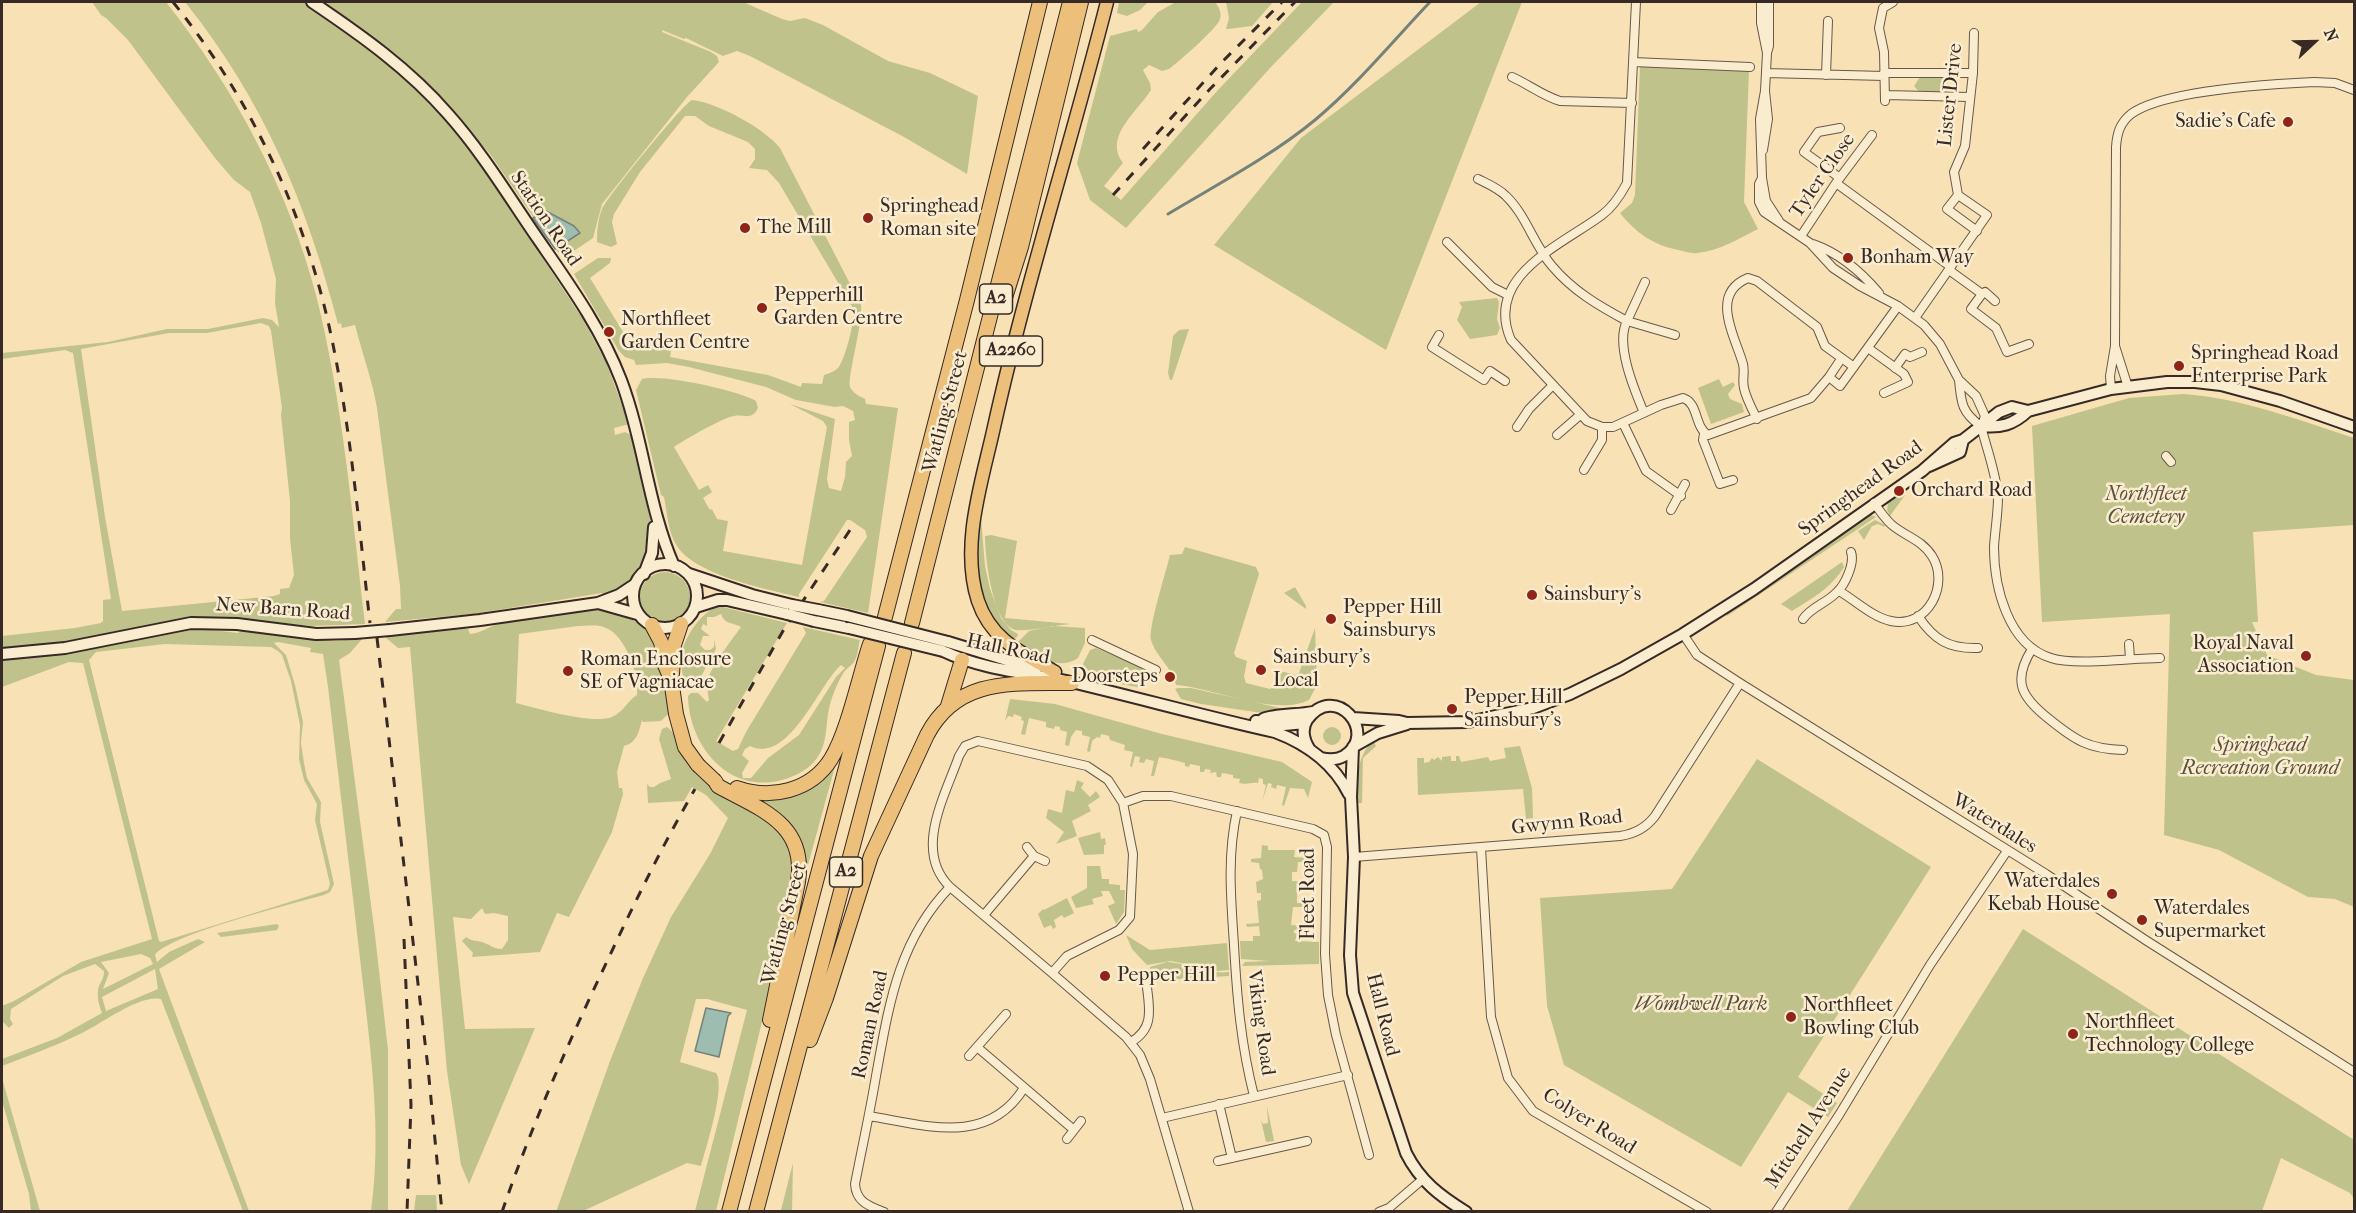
<!DOCTYPE html>
<style>
body{margin:0}
#map{position:relative;width:2356px;height:1213px;overflow:hidden;background:#f8e1b5;font-family:"IM FELL French Canon",serif}
canvas{display:block}
.frame{position:absolute;inset:0;border:3px solid #372a26;pointer-events:none}
.north{position:absolute;left:2284px;top:12px;width:60px;height:60px;-webkit-text-stroke:4px #faeccf;paint-order:stroke;rotate:68deg;font-size:16px;font-weight:700;line-height:24px;text-align:center;color:#372a26}
.north::after{content:'';display:block;margin:auto;width:21px;height:27px;background:#372a26;clip-path:polygon(50% 0,100% 100%,50% 72%,0 100%)}
</style>
<div id="map">
<canvas width="2356" height="1213"></canvas>
<div class="frame"></div>
<div class="north">N</div>
</div>
<script>
const context = document.querySelector('canvas').getContext('2d');
context.lineJoin = 'round';
function paint(path, color) {
  context.fillStyle = color;
  context.fill(path, 'evenodd');
}
function trace(path, color, width, dash) {
  context.strokeStyle = color;
  context.lineWidth = width;
  context.lineCap = dash ? 'butt' : 'round';
  context.setLineDash(dash || []);
  context.stroke(path);
}
function drawText(font, color, halo, rows, align = 'center') {
  context.font = font + ' "IM FELL French Canon",serif';
  context.lineWidth = 5;
  context.setLineDash([]);
  context.textBaseline = 'middle';
  context.strokeStyle = halo;
  context.fillStyle = color;
  for (const [text, x, y, turn = 0] of rows) {
    context.save();
    context.translate(x, y);
    context.rotate((+turn || 0) * Math.PI / 180);
    context.textAlign = isNaN(turn) ? turn : align;
    if (halo) context.strokeText(text, 0, 0);
    context.fillText(text, 0, 0);
    context.restore();
  }
}
paint(new Path2D(`
 M92,2H166C234,88 288,188 316,295C343,402 352,514 365,624L311,626L230,618L193,619L64,643L2,650V636L75,628L101,623L103,621V600L111,599L73,353L65,350L2,359V353L108,342L167,329H208L263,318L272,320L279,327L275,303L276,279L261,223L250,192L234,180L215,158L128,40L106,18L101,15ZM261,323L269,326L271,331L282,408L281,415L290,501V539L294,575L289,588L280,589V594L274,596L122,611L105,517L81,349L169,333H207Z
 M185,2H307L350,32L421,89L470,147L582,318L606,362L629,424L614,428L615,435L625,432L633,436C643,480 666,536 633,576C624,587 617,592 603,597L602,593L473,614L385,622L396,609H401L400,586L377,408C372,379 362,353 355,325L342,328L341,323L338,324C306,202 264,101 185,2Z
 M319,2H743L782,19L790,21L805,18L823,25L888,61L930,73L978,96L967,174L904,137L750,56L737,51L723,56L686,38L684,39L662,30V32L711,52L717,56L719,62L687,97L602,204L593,238L568,255L563,256L555,249L490,154L449,109Z
 M1119,2H1148L1140,10L1127,16L1117,13Z
 M1176,2H1215C1219,7 1222,13 1220,19C1217,29 1178,62 1169,69L1162,71L1149,65L1143,70L1150,83L1151,90C1137,112 1103,137 1123,163L1104,186L1121,200L1217,91L1302,2H1334L1271,67L1126,228L1090,200L1077,163L1110,36L1137,29L1138,32L1142,30L1158,12Z
 M1226,2H1273L1252,26L1228,29H1226L1229,18Z
 M1481,2H1522L1386,350L1214,245L1301,138Z
 M1640,66L1749,70L1744,202L1758,229C1740,238 1719,251 1697,253C1691,254 1684,251 1678,250C1653,245 1636,233 1620,213L1632,203L1635,195Z
 M1920,77H1943L1949,81L1941,93H1920L1914,86Z
 M692,100C718,103 764,128 780,148L861,305C863,324 847,378 850,387C853,393 859,396 865,399L866,404L898,408L868,613L820,602L824,601L867,537L865,530L850,520H847L799,594V597C766,589 695,575 677,546C668,533 667,512 664,497L661,495L636,390L642,379C663,374 737,390 756,401L758,408C752,421 744,414 734,416C724,417 684,440 674,447L699,490L708,485L712,492L703,498L710,510L712,509L717,519L728,521L723,551L802,565L827,427L823,421L790,404L835,419L827,479L829,488L841,491L845,477L846,462L852,456L849,440V422L855,420L853,411L843,406L835,407L796,400L766,387L689,367L667,363L636,365L634,360L625,357L619,351L574,274L598,258H611L610,263L590,278L631,345L637,341L640,345L646,341L650,343L655,341L662,350L666,348L671,351L670,357L768,375L801,387L802,383L822,384L824,375C830,373 837,371 840,365C846,355 856,318 853,308L779,183L767,170L749,168L755,159V149L748,142L709,126L695,116H685L640,172L614,214L612,222L617,244L611,247L597,242C597,231 598,219 602,209C608,196 681,106 692,100Z
 M1497,298L1499,302L1497,319L1500,328L1497,335L1470,339L1457,320L1462,307L1459,302Z
 M1189,329L1172,380H1170L1168,373L1173,336L1179,330Z
 M1719,379L1723,387L1733,382L1735,385L1728,394L1730,399L1742,404L1744,412L1711,424L1698,388Z
 M2183,394C2242,398 2298,420 2354,438V525L2253,532L2258,622H2252L2267,655L2316,675L2354,680V907L2335,899L2308,897L2219,850L2164,835L2170,614L2042,622L2032,426L2129,398Z
 M1904,490L1905,495L1890,516L1887,510L1888,503Z
 M1871,515L1876,517L1727,616L1726,614L1865,516Z
 M981,518L985,566L990,589L1001,618L1011,630L1018,634L1017,637L1011,641L993,624L978,588L977,553Z
 M1875,520L1885,525L1884,527L1878,524L1872,526L1864,540L1858,531Z
 M991,535L1017,541L1005,618L1071,624C1056,625 1028,632 1016,630C992,625 985,555 985,536Z
 M1185,547L1256,567L1259,574L1234,653L1236,657L1247,661L1244,677L1246,683L1270,689L1275,686L1280,671L1296,675L1299,673L1315,628L1317,685L1309,700C1275,717 1215,688 1176,685C1172,667 1156,657 1151,640C1148,628 1166,572 1170,555L1182,554Z
 M1842,562L1844,567C1831,588 1813,598 1792,611L1781,604Z
 M640 597a25 25 0 1 1 50 0a25 25 0 1 1-50 0Z
 M1295,587L1306,606V609L1284,593Z
 M719,606L787,623L716,741L733,751L738,749L746,732L806,633L803,627L860,640C858,647 858,656 854,662C851,666 847,668 844,672C839,680 834,691 831,701C824,722 830,744 814,762C805,772 791,778 778,781C726,792 689,744 688,696L691,693H698L707,702L709,700L706,681L717,660L741,627C733,622 725,625 721,614L714,617H707V626L703,624L701,629L710,636H703L700,645L705,650H710L714,647V639L716,649L698,682L685,684C683,677 681,668 681,660C681,641 701,611 719,606ZM841,665L845,668L836,677L799,735L768,758L751,778H743L742,773L749,761L742,755L745,749L750,746C789,765 819,684 841,665Z
 M600,608C663,623 658,651 669,705L668,714L661,721L643,722L642,720C639,731 637,743 624,746L617,772L619,788H622L623,794L612,832L569,917L557,913L540,952L472,957L473,953L462,941L466,937C473,942 475,940 482,942C489,944 493,949 502,949L508,940V916L494,913L485,914L482,908L471,919L453,917L465,1029L535,1028L469,1184L461,1165L447,1071L410,647L398,648L385,637L462,628L468,629L470,634C484,632 485,628 496,625C530,616 566,610 600,608ZM578,626C587,626 598,624 606,628C625,635 640,676 637,695C627,701 623,714 609,718C586,723 540,709 516,703L519,634Z
 M1053,626L1085,628V643L1078,658C1058,672 1034,655 1014,646L1029,631Z
 M210,627L212,630L238,633L243,630L336,641L363,638L350,653L339,660L375,935L388,1050V1211H371C382,1134 371,1053 362,976C351,879 339,783 328,687L323,654L310,652L311,648L278,642L274,643L286,655L295,685L303,722L301,743L304,763L307,778L321,802L320,822L334,884L330,892L324,895C295,903 168,935 155,955L157,962L169,952L198,939L205,942L159,969L249,1211H243L161,999C139,994 100,1025 80,1034C55,1046 28,1056 2,1066V1059L57,1038L102,1013C99,1005 96,995 99,986C102,980 104,978 104,971L95,964L63,976L11,1009L10,1019L13,1024L9,1028L2,1021V1006L14,1001L81,962L152,939L83,663L69,662L2,687V657L188,628ZM165,644L271,647L278,651L282,655L291,681L300,725L299,759L304,780L317,804L315,820L330,884L328,890L161,942L159,941L89,660L96,652ZM141,954L150,958L153,964L103,989L109,973L101,962ZM155,969L158,989L106,1011L102,997Z
 M1096,648L1143,668L1146,675L1142,688L1115,683L1087,674L1083,664L1090,650Z
 M1178,688H1191L1289,710L1269,714L1201,704L1181,699L1175,689Z
 M1010,699L1055,704L1162,734L1282,762L1312,782L1308,798L1304,789L1290,788L1284,806L1282,805L1286,787L1277,785L1276,789L1271,787L1272,784L1268,783L1262,802L1266,785L1263,784V779L1259,778L1258,783C1251,782 1248,785 1239,783L1240,779L1233,778V775L1222,773L1221,777H1217L1216,772L1210,773L1211,770L1205,769L1204,772H1200V766L1190,764L1189,767L1185,766V763C1174,760 1170,759 1159,757L1154,776H1151L1154,761L1146,759L1144,763L1139,762L1140,757L1135,756L1132,767L1130,766L1133,752L1124,750L1125,745L1110,740L1109,736L1101,734L1100,738L1097,737L1092,741L1090,752L1087,751L1090,737L1082,735V731L1076,730L1071,737L1069,746L1065,745L1067,732L1060,730V727L1055,726L1054,729L1046,727V722L1029,718L1025,735L1021,734L1024,721L1021,720L1022,717L1014,714L1013,717L1008,716L1005,721Z
 M667,727C677,733 685,759 694,770C727,812 792,807 792,875L769,993L716,1211H695L747,1010L707,999H696L680,1062L716,1073C726,1086 706,1148 701,1166L687,1163L583,1211L556,1212L610,1061L643,978L671,917L710,854L728,818L706,795L692,787L684,801L648,803L647,784L650,787H654L660,783L671,779L659,739L662,729Z
 M1323 736a9 9 0 1 1 18 0a9 9 0 1 1-18 0Z
 M1373,740L1376,746L1363,758L1362,803H1358C1356,779 1356,759 1373,740Z
 M1520,746L1532,788L1533,818L1526,819L1523,789L1418,795L1417,758H1424V763L1429,762L1432,758L1434,760L1438,757L1442,761V757L1451,756V761H1456V756H1459L1461,762L1488,757L1490,761L1506,758L1504,748Z
 M839,752L800,894L798,847L749,796L776,797Z
 M1757,759L1931,867L1798,1077L1837,1103L1828,1117L1788,1092L1741,1167L1564,1065L1547,1006L1540,898L1672,889Z
 M1077,780L1084,783L1081,788L1090,797L1096,791L1100,797L1088,805L1091,811L1072,821L1077,836L1056,844L1064,832L1046,818L1048,809L1062,813L1066,790L1074,792Z
 M1100,832L1101,839L1105,838L1106,845H1104V854L1084,855L1078,838Z
 M1262,845L1268,846V850H1295L1294,857L1308,858L1309,862H1298L1297,872H1292V881L1311,882V885H1297V903H1308L1310,907H1293L1291,925L1310,926L1309,928L1294,930V933L1297,934L1295,941L1319,942V964L1242,966L1245,962L1269,961L1241,959L1240,941H1253V936H1260L1259,926L1247,927L1246,924L1259,923L1257,901L1261,900V893H1257L1256,882L1263,879L1262,870L1260,869L1259,863L1251,862V859L1261,858Z
 M1087,866H1100L1102,879H1109V884L1120,885V890H1125L1124,912L1116,924L1108,906L1115,903L1109,891H1101L1103,896L1092,899L1094,904L1076,908L1071,897L1087,888Z
 M1067,898L1074,913L1064,918L1062,915L1054,920L1056,927L1053,929L1051,925L1044,928L1038,914L1043,909L1044,910Z
 M277,924L279,926L277,930L221,937L217,933Z
 M2023,929L2354,1140V1199L2350,1193L2281,1158L2262,1211H1847Z
 M1126,935L1150,950L1227,943L1229,970L1218,971L1171,961L1147,965L1132,949Z
 M1167,962C1188,963 1209,975 1229,972V976L1149,981L1150,967Z
 M2,1078L40,1211H31L29,1194L2,1101Z
 M1267,1106L1274,1141L1266,1142L1261,1120L1263,1124L1268,1123Z
 M793,1163L792,1211H780L781,1210Z
 M416,1195H436L437,1211H414Z`), '#c0c28b');
const water = new Path2D(`
 M546,211L574,226L580,233L555,249L533,218Z
 M706,1008L731,1013L728,1016L719,1057L695,1051Z`);
paint(water, '#9dbdb0');
trace(water, '#748279', 1.5);
trace(new Path2D(`
 M1168,214C1218,184 1270,157 1315,120C1357,85 1393,41 1430,2`), '#748279', 3);
const street = new Path2D(`
 M1636,2L1627,183C1620,196 1613,207 1602,215C1562,245 1483,276 1511,340L1587,421L1602,427H1613L1661,405L1683,398C1699,403 1694,427 1708,435L1811,398L1829,377L1841,359
 M1761,2V23L1767,53L1765,91L1760,119L1762,178L1766,201L1779,221
 M1767,53L1769,46V2
 M1633,62L1750,67
 M1766,73L1884,76
 M1884,73H1973
 M1826,75L1828,21
 M1512,77C1528,84 1543,96 1560,101L1632,103
 M1886,95L1969,97
 M1885,101L1884,52L1879,28L1883,8L1893,2
 M1763,150L1768,119L1765,91
 M1762,178L1759,184V202L1764,212L1810,243L1833,268L1860,286L1898,306L1924,325L1940,344L1959,380L1976,396L1985,416L1982,425
 M1840,178L1804,152L1818,132L1840,128
 M1478,179C1488,184 1498,188 1506,196C1526,215 1534,245 1552,266C1573,291 1599,306 1627,321C1615,344 1634,389 1644,413
 M1836,183L1951,267
 M1958,195L1947,209L1977,231
 M1801,236L1836,183L1872,135
 M1447,242L1492,287L1508,295
 M1813,244C1839,253 1862,273 1879,293
 M1949,270L1982,294L1985,292L1995,301
 M1645,282L1627,321L1675,335
 M1982,294L1971,309L1996,328L2007,352L2029,344
 M1915,318L1987,215L1958,195L1954,172L1965,146L1973,73L1974,33
 M1439,335L1432,347L1484,380L1490,371L1505,381
 M2115,346L2128,387
 M1868,348L1904,374L1908,382L1884,393
 M1895,368L1905,354L1910,357L1922,352
 M1829,377L1840,386L1898,306
 M1959,380C1961,403 1962,413 1981,426
 M2111,389L2110,376L2115,346L2116,147C2117,133 2120,123 2131,114C2164,90 2272,84 2314,82L2335,83L2354,90
 M1757,419C1752,409 1746,398 1744,388C1742,380 1745,372 1743,364C1735,336 1709,294 1748,278L1757,281L1817,327L1825,346L1854,367
 M1623,423L1646,471L1681,496
 M1981,426C1987,450 1996,473 1998,497C1998,514 1995,530 1994,547C1994,587 2008,645 2051,658C2075,666 2132,658 2160,658
 M1517,427L1529,409L1553,385
 M1704,434L1703,440L1720,484L1733,480
 M1557,435L1580,415
 M2166,456L2171,462
 M1584,470L1602,440V427
 M1671,510L1685,484
 M1839,591C1855,600 1872,617 1891,621C1928,629 1950,584 1932,556C1922,540 1905,536 1892,525C1885,519 1880,511 1874,503
 M1918,616C1934,640 1949,649 1978,648
 M1803,619C1811,607 1827,603 1837,592C1845,585 1855,563 1851,552
 M1683,634L1697,655L1740,683L2046,874L2147,941L2354,1072
 M1092,640L1156,670
 M2129,644L2130,659
 M2032,649C2012,681 2021,697 2049,719C2075,740 2088,749 2123,750
 M978,741L1087,766L1108,780L1123,803L1133,854L1130,917L1119,930L1067,956L1052,973L950,887C913,851 945,796 959,756L965,746Z
 M1123,803L1143,796H1171L1313,829L1324,835L1327,847L1325,954L1328,995L1336,1035L1369,1155
 M1237,811C1227,856 1231,899 1234,945C1237,998 1241,1045 1254,1096
 M1027,847L1034,856L1045,861
 M1481,848L1491,1017L1508,1078L1533,1111L1707,1212
 M1354,857L1620,836C1634,834 1646,828 1655,816L1740,683
 M984,915L1034,856
 M1052,973L1126,1037L1140,1055L1150,1079L1189,1212
 M1131,1042C1157,1027 1148,1004 1146,978
 M977,1047L1074,1130
 M969,1056L1006,1014
 M1219,1104L1232,1158
 M869,1116C925,1125 987,1147 1024,1088
 M1162,1118L1348,1075
 M1067,1139L1081,1121
 M1218,1161L1307,1141
 M884,1212C869,1206 856,1202 855,1184C862,1148 870,1112 876,1076C889,1005 898,941 950,887
 M1379,1212L1389,1208L1423,1179
 M1776,1212L1839,1115L1930,965L2007,851`);
const secondary = new Path2D(`
 M312,2C361,35 409,69 448,114C482,152 509,197 538,239C569,284 601,328 621,380C644,441 648,507 674,566
 M1981,426C2001,428 2013,425 2028,411
 M1929,466L1960,452L1963,440
 M633 596a32 32 0 1 1 64 0a32 32 0 1 1-64 0Z
 M644,574L652,553L654,527
 M689,574L752,595L792,605
 M598,603L637,614
 M696,607L718,600H727L787,614
 M818,610L847,616
 M814,621L849,628
 M390,630L480,620L598,603L619,595L634,585
 M948,642L1036,669
 M943,651C983,670 1028,673 1071,682C1139,698 1207,717 1275,732C1307,744 1334,764 1349,794
 M2,654L65,648L191,623L237,624L316,634L355,633
 M1353,718L1399,721L1407,723L1468,722L1533,708L1570,694L1621,669L1683,634L1754,589L1922,471L1954,443L1963,440L1999,412L2012,407L2028,411L2111,389L2167,382H2195L2221,385L2280,401L2354,427
 M1263,719C1274,714 1299,715 1313,712
 M1256,721L1284,725L1305,723
 M1353,747L1351,797L1354,857L1350,955L1353,993L1406,1153C1420,1181 1440,1196 1466,1212
 M1353,747L1378,733L1407,724
 M1310,750C1304,741 1301,730 1307,720C1335,680 1380,734 1344,756C1337,760 1329,760 1321,758`);
const primary = new Path2D(`
 M1055,672C1022,653 991,640 978,601C960,545 982,482 994,427C1026,283 1071,144 1107,2`);
const highway = new Path2D(`
 M1003,304L1021,247L1081,2
 M885,617L967,300L1040,2
 M912,623L1070,2
 M652,625L661,642L665,665L671,679L676,714L685,747L698,765
 M672,674L674,645L681,624
 M947,709L962,660
 M715,781L718,786C759,809 807,823 798,882L770,1020
 M737,788C771,800 811,791 831,759C848,731 859,677 870,644
 M810,1040L826,998L871,856L927,735C958,676 1015,684 1072,683
 M729,1212L878,646
 M756,1212L904,653`);
trace(street, '#67584a', 10);
trace(secondary, '#372a26', 14);
trace(primary, '#372a26', 15);
trace(highway, '#372a26', 16);
trace(street, '#faeccf', 8);
trace(secondary, '#faeccf', 10);
trace(primary, '#ecc07a', 12);
trace(highway, '#ecc07a', 14);
trace(new Path2D(`
 M173,2C251,99 305,213 331,335C351,429 359,527 370,623
 M1143,149L1221,63L1282,2
 M1113,195L1210,89L1295,2
 M377,638L428,1068L442,1212
 M719,743L783,631L852,527
 M404,939L411,1105L407,1212
 M502,1212C530,1130 565,1050 602,972C631,910 661,848 695,789`), '#372a26', 3, [10, 10]);
const secondaryBridge = new Path2D(`
 M792,605L818,610
 M787,614L814,621
 M847,616L948,642
 M849,628L943,651
 M355,633L390,630`);
const highwayBridge = new Path2D(`
 M698,765L715,781`);
trace(secondaryBridge, '#372a26', 14, []);
trace(highwayBridge, '#372a26', 16, []);
trace(secondaryBridge, '#faeccf', 10);
trace(highwayBridge, '#ecc07a', 14);
for (const [x, y, r, color] of [
 [2288,122,6,"#8f2418"],
 [868,218,6,"#8f2418"],
 [745,228,6,"#8f2418"],
 [1848,258,6,"#8f2418"],
 [762,308,6,"#8f2418"],
 [609,332,6,"#8f2418"],
 [2179,366,6,"#8f2418"],
 [1899,491,6,"#8f2418"],
 [1532,595,6,"#8f2418"],
 [1331,619,6,"#8f2418"],
 [2306,656,6,"#8f2418"],
 [1261,670,6,"#8f2418"],
 [568,671,6,"#8f2418"],
 [1170,677,6,"#8f2418"],
 [1452,709,6,"#8f2418"],
 [2112,894,6,"#8f2418"],
 [2142,920,6,"#8f2418"],
 [1105,976,6,"#8f2418"],
 [1791,1017,6,"#8f2418"],
 [2073,1034,6,"#8f2418"]
]) {
  const dot = new Path2D();
  dot.arc(x, y, r, 0, 2 * Math.PI);
  context.fillStyle = color;
  context.fill(dot);
  trace(dot, '#faeccf', 2);
}
for (const [x, y, w] of [
 [996,299,33],
 [1011,351,63],
 [846,872,33]
]) {
  const box = new Path2D();
  box.roundRect(x - w / 2, y - 15, w, 30, 4.5);
  context.fillStyle = '#faeccf';
  context.fill(box);
  trace(box, '#372a26', 1.5);
}
drawText('bold 18px', '#372a26', null, [
 ["A2",996,299],
 ["A2260",1011,351],
 ["A2",846,872]
]);
drawText('20px', '#372a26', '#faeccf', [
 ["Lister Drive",1951,95,-84],
 ["Tyler Close",1823,176,-55],
 ["Station Road",545,219,56],
 ["Watling Street",946,412,-75],
 ["Springhead Road",1861,489,-36],
 ["New Barn Road",283,610,4],
 ["Hall Road",1008,650,12],
 ["Gwynn Road",1567,823,-6],
 ["Waterdales",1994,824,32],
 ["Fleet Road",1309,894,-90],
 ["Watling Street",785,924,-75],
 ["Hall Road",1382,1015,76],
 ["Viking Road",1260,1023,82],
 ["Roman Road",871,1025,-78],
 ["Colyer Road",1589,1122,32],
 ["Mitchell Avenue",1809,1128,-57]
]);
drawText('20px', '#372a26', '#faeccf', [
 ["Sadie's Cafe",2276,122,"right"],
 ["Springhead",880,207],
 ["Roman site",880,230],
 ["The Mill",757,228],
 ["Bonham Way",1860,258],
 ["Pepperhill",774,296],
 ["Garden Centre",774,319],
 ["Northfleet",621,320],
 ["Garden Centre",621,343],
 ["Springhead Road",2191,354],
 ["Enterprise Park",2191,377],
 ["Orchard Road",1911,491],
 ["Sainsbury's",1544,595],
 ["Pepper Hill",1343,608],
 ["Sainsburys",1343,631],
 ["Royal Naval",2294,644,"right"],
 ["Association",2294,667,"right"],
 ["Sainsbury's",1273,658],
 ["Local",1273,681],
 ["Roman Enclosure",580,660],
 ["SE of Vagniacae",580,683],
 ["Doorsteps",1158,677,"right"],
 ["Pepper Hill",1464,698],
 ["Sainsbury's",1464,721],
 ["Waterdales",2100,882,"right"],
 ["Kebab House",2100,905,"right"],
 ["Waterdales",2154,909],
 ["Supermarket",2154,932],
 ["Pepper Hill",1117,976],
 ["Northfleet",1803,1006],
 ["Bowling Club",1803,1029],
 ["Northfleet",2085,1023],
 ["Technology College",2085,1046]
], 'left');
drawText('italic 20px', '#59503f', '#faeccf', [
 ["Northfleet",2146,495],
 ["Cemetery",2146,518],
 ["Springhead",2260,746],
 ["Recreation Ground",2260,769],
 ["Wombwell Park",1701,1005]
]);
</script>
